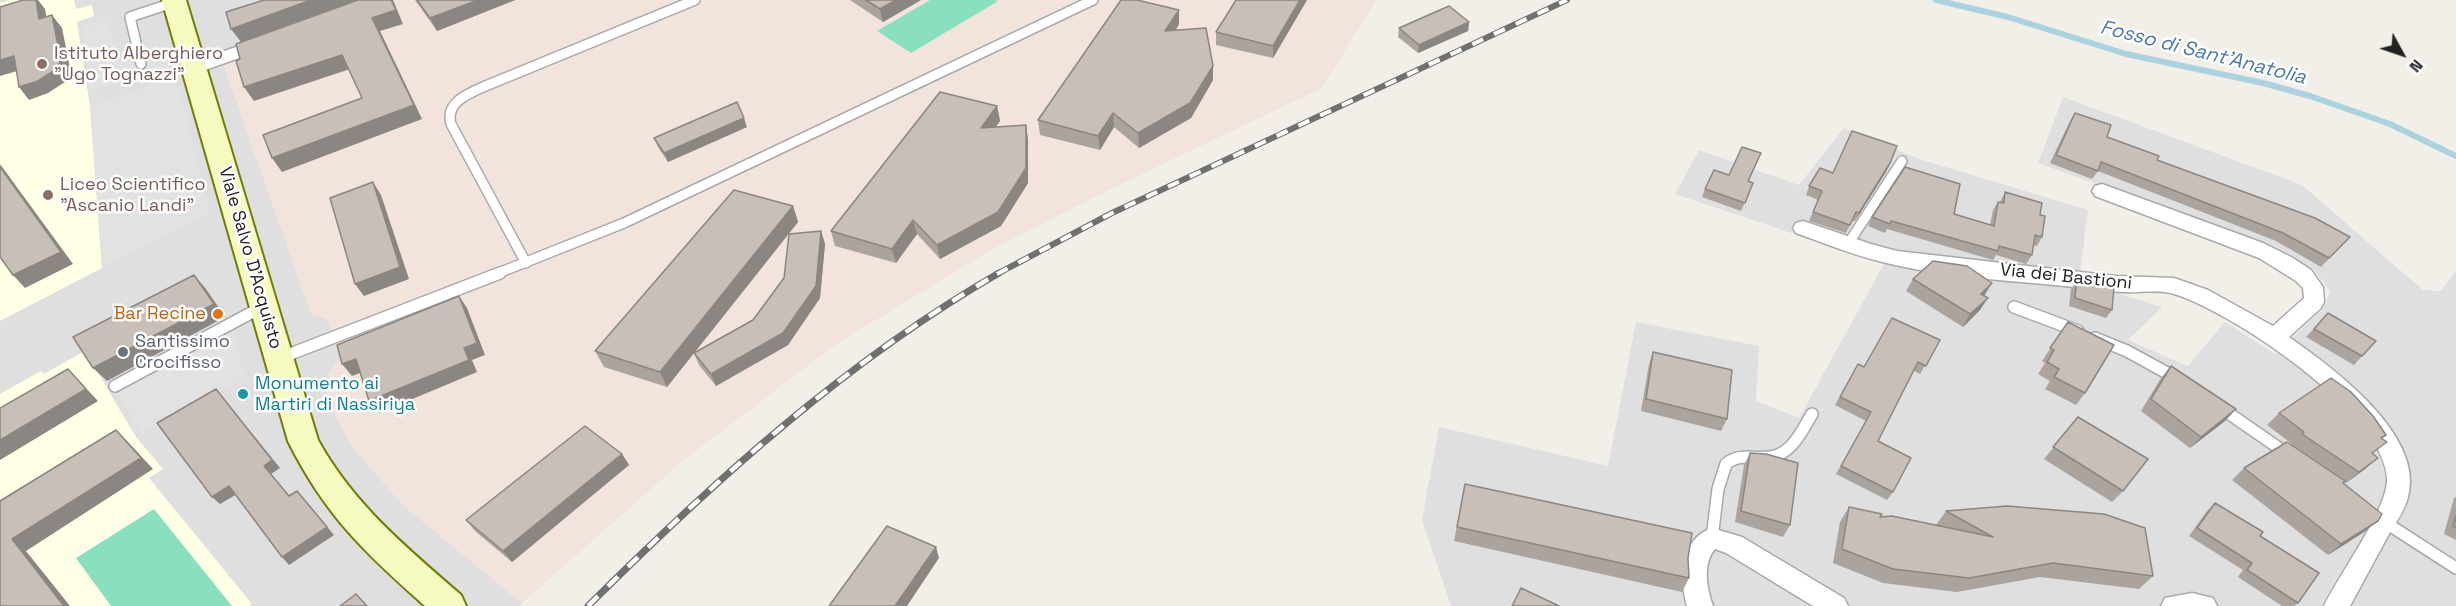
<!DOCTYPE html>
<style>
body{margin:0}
#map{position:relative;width:2456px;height:606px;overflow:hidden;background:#f2efe9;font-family:"Space Grotesk",sans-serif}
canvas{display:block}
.north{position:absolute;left:2372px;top:24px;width:60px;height:60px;-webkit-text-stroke:4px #fff;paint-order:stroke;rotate:130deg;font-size:16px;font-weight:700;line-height:24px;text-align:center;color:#222}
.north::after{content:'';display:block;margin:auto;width:21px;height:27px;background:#222;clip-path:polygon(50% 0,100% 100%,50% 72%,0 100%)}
</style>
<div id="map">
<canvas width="2456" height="606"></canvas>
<div class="north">N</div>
</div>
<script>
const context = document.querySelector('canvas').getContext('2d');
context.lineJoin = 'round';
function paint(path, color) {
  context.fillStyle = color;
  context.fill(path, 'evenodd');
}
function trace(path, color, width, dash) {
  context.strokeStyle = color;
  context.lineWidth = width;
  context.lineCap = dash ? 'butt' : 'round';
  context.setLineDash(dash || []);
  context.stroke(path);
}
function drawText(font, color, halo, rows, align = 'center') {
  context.font = font + ' "Space Grotesk",sans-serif';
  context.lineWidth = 5;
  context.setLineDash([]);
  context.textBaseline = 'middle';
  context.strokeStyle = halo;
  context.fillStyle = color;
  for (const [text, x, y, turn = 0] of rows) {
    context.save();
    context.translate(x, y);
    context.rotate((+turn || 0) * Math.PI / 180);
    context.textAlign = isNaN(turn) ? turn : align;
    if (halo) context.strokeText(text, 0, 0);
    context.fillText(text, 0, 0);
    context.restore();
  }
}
paint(new Path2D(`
 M0,0H393L223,64L343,355L324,381L335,415L352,446L404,506L522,603L520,606H0Z
 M2063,97L2302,185L2423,290L2441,291L2456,270V606H1451L1422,520L1439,427L1608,466L1636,322L1759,346L1756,401L1799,418L1884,264L1675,194L1699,150L1799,185L1844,128L1919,159L2088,210L2079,282L2162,307L2128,340L2188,366L2225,322L2275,354L2324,308L2330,291L2314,270L2268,246L2038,163Z`), '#e0dfdf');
paint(new Path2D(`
 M10,0H74L76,9L92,5L94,16L77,22L90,106L102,268L0,321V3Z
 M85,351L136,437L163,469L149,478L252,604L249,606H0V394L41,371L44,374Z`), '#ffffe5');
paint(new Path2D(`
 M393,0H1376L1322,88L1115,187L998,246L838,343L685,459L522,603L404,506L352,446L335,415L324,381L342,355L327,319L311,314L223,64Z`), '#f3e3dd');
paint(new Path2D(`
 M930,0H995L998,1L911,53L877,31Z
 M154,509L232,606H111L76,558Z`), '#88e0be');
paint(new Path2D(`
 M109,20L115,61L161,47L165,68L90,91L83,28Z
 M176,77L210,214L102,268L90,106Z
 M234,329L244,378L141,433L118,392Z`), '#e2e2e2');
trace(new Path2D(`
 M1936,0L2008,17L2126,54L2263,83L2310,96L2390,124L2456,156`), '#aad3df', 6);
const laneFar1 = new Path2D(`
 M141,64L130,17L175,2
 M1848,244L1902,161
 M526,263L451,124C445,103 467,94 483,87L695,0
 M496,274L624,223L1093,0`);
const lane = new Path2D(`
 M2014,307L2078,331
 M2095,338L2127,351L2178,379
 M280,358L500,273
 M115,386L262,307
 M2221,408L2289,455
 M2383,521L2456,568
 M1712,538L1718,489L1726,464C1742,450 1763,463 1780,454C1795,447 1804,427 1812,414`);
const street = new Path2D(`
 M264,37L270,39L273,43L270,47L194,74L188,72L185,68L188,64Z
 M2102,184L2263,243L2293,258L2311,270L2323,287L2324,302L2321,308L2289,337C2333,368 2425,435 2408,497C2405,510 2396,522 2389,534C2376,558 2363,582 2350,606H2324C2339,575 2386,511 2387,481C2389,416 2231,311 2174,294C2158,289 2140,293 2124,292C2108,292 2091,289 2075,287C2015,281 1953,278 1895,265C1861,258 1829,245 1796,233L1793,228L1796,223L1803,221L1871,244L1897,251L2115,276L2174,278L2208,290L2273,326L2304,298L2303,288L2296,281L2259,258L2095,196L2092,191L2095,186Z
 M1712,528L1742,537L1844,598L1848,606H1813L1726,553L1715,549C1702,564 1707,589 1713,606H1687C1679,578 1680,539 1712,528Z
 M2192,593L2213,598L2217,606H2161L2165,598Z`);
const secondary = new Path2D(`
 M162,0H186L318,440C353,504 407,548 461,595L466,606H425C364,552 325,515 288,441Z`);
trace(laneFar1, '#a9a9a9', 12);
trace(lane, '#a9a9a9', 14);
trace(street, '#a9a9a9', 3);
trace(secondary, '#707d05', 4);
trace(laneFar1, '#fff', 9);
trace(lane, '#fff', 11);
paint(street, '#fff');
paint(secondary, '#f7fabf');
const railFar1 = new Path2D(`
 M997,274L1112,213L1567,0`);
const rail = new Path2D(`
 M588,606C713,482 846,361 999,273`);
trace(railFar1, '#707070', 6);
trace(rail, '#707070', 7);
trace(railFar1, '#fff', 4, [12]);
trace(rail, '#fff', 4.5, [14]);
paint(new Path2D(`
 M415,0H515L437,31Z
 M850,0H921L883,22Z
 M1307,0L1273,58L1216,45V32Z
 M1179,10V24L1176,30L1213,80L1191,118L1139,148L1114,127L1100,150L1040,135L1038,120Z
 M1469,22L1468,31L1418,53L1398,37L1399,28Z
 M997,106L1000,121L995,127L1026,125L1028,140V183L1001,226L940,259L917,234L896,263L835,246L831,231Z
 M2075,113L2107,137L2157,160L2350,237L2321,267L2276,241L2098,171L2092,179L2050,163L2070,121Z
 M747,127L668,162L658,147L654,138Z
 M1758,161L1749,181L1753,183L1741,211L1702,197L1705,189L1729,175Z
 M1890,163L1886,172L1855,221H1852L1846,233L1809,221L1818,200L1806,195L1809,186L1833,173Z
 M2005,192L2040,215L2042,237L2037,246L2033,245L2032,255L2026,264L1996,255L1993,260L1887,229L1885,233L1868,226L1872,217L1954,214L1990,225L1993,210L1998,202H2000Z
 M793,206L798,222L695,352L753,320L821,231L825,244L820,298L788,345L716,386L699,365L694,353L667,387L604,367L595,351Z
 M1913,279L1992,283L1984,295L1980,310L1963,327L1906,291Z
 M2077,280L2112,310L2106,318L2069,306L2071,289Z
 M2328,313L2362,356L2354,365L2306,337Z
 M2068,322L2085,393L2076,405L2045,389L2050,381L2038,374L2045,363L2042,361Z
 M1940,340L1920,374L1914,371L1878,441L1893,492L1887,500L1836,474L1866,421L1835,405L1858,364L1864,367Z
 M1653,352L1727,419L1721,431L1641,411L1649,364Z
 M2171,366L2236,409L2225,421L2190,448L2141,411L2161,378Z
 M2279,413L2386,435L2382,438L2365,469L2346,483L2344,482L2343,483L2364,532L2328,555L2232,480L2244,468L2292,444L2267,425Z
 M2078,417L2123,491L2112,502L2044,459Z
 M1750,453L1790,525L1783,537L1735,522L1744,465Z
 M622,454L629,465L512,562L475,531L466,520Z
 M1465,484L1688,558L1689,578L1682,592L1454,541Z
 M2456,497V540L2444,534L2454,498Z
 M2215,503L2260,536L2298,603L2294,606H2282L2238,577L2243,570L2189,536L2207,511Z
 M1849,507L1880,517L1936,525L1946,511L2153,576L2139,589L2040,577L1957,592L1883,583L1833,563L1840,522Z`), '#aba49e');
paint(new Path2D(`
 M36,0H38L45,9L49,32L39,19Z
 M311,0H357L241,42L231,29Z
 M391,0H393L403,24L380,31L422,119L282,172L272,158L414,105L372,18Z
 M478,0H515L437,31L430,18Z
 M896,0H921L883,22L880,9Z
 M1300,0H1307L1273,58V46Z
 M1179,10V24L1166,45L1165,31Z
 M52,15L62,28L71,73L65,82L48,93L29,100L19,87Z
 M1469,22L1468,31L1418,53L1419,45Z
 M342,55L350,69L254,101L244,87Z
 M14,56L24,69L0,76V60Z
 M1213,66V80L1191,118L1139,148L1138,133Z
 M997,106L1000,121L984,143L981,128Z
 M1113,113L1114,127L1100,150L1098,136Z
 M744,118L747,127L668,162L664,153Z
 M1026,125L1028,140V183L1001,226L940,259L937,245Z
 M1890,163L1886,172L1855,221L1859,213Z
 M0,164L73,264L25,288L13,275Z
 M373,182L381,195L409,279L364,296L355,284Z
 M793,206L798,222L667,387L660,372Z
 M913,220L917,234L896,263L892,249Z
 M821,231L825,244L820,298L788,345L716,386L711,374Z
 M194,275L206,289L225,317L107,381L93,368Z
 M1992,283L1984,296L1981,294Z
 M459,296L467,308L485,355L472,360L477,372L379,413L369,401L464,348Z
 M1988,298L1980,310L1963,327L1970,314Z
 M356,359L365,371L352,376L342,364Z
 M68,369L98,401L0,460V440Z
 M216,389L280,468L271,474L296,504L264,466Z
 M2236,409L2225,421L2190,448L2201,437Z
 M116,430L128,442L153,469L26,551L70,606H64L12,539Z
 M622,454L629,465L512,562L503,551Z
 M2378,458L2365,469L2346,483L2359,472Z
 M229,486L237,494L220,504L212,497Z
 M297,491L334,535L289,565L282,557Z
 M2378,521L2364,532L2328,555L2341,544Z
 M936,547L939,558L907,606H895Z`), '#8b8681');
const building = new Path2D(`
 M23,0H36L39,19L52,15L61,61L55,70L38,81L19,87L14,56L0,60V7Z
 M264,0H311L231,29L226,12Z
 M358,0H391L396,10L372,18L414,105L272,158L263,135L362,98L342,55L244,87L236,61L240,59L236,44Z
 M417,0H478L430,18Z
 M866,0H896L880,9Z
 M1121,0H1137L1179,10L1165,31L1206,28L1213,66L1190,103L1138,133L1113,113L1098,136L1038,120Z
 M1236,0H1300L1273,46L1216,32Z
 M1449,6L1469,22L1419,45L1399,28Z
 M940,92L997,106L981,128L1026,125V168L998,212L937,245L913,220L892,249L831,231Z
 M737,102L744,118L664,153L654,138Z
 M2075,113L2111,125L2107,137L2159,156L2157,160L2315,218L2350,237L2329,258L2283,233L2101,162L2098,171L2056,155Z
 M1852,131L1897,146L1890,163L1859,213L1856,212L1850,225L1813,212L1822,191L1809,186L1820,168L1833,173Z
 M1742,147L1761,153L1748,181L1753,183L1745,203L1705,189L1714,170L1729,175Z
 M0,167L61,252L13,275L0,257Z
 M1905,167L1960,184L1954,214L1994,226L1998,202L2004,203L2005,192L2042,203L2040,215L2045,216L2042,237L2035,235L2032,255L1999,246L1998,251L1891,221L1890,224L1872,217Z
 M373,182L400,267L355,284L330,198Z
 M734,190L793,206L660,372L595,351Z
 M821,231L816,286L783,333L711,374L694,353L753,320L784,278L789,234Z
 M1933,261L1967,266L1992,283L1981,294L1988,298L1970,314L1913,279Z
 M194,275L214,304L93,368L73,337Z
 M2077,280L2114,287L2112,310L2075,298Z
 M459,296L477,343L464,348L469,360L369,401L356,359L342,364L337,345Z
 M2328,313L2376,341L2362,356L2314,329Z
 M1892,318L1940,340L1926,366L1918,362L1878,441L1911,458L1893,492L1841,466L1871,412L1840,397L1858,364L1864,367Z
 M2068,322L2114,345L2085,393L2054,377L2059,369L2047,362L2054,350L2050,348Z
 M1653,352L1732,370L1727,419L1646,399Z
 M2171,366L2236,409L2201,437L2151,399Z
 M68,369L86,389L0,440V408Z
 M2331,378L2351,392L2373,416L2386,435L2381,438L2387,442L2372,453L2378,458L2359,472L2302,434L2304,432L2279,413Z
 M216,389L272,460L264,466L289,496L297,491L327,527L282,557L229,486L212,497L157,423Z
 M2078,417L2148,459L2123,491L2053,447Z
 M585,426L622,454L503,551L466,520Z
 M116,430L141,458L12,539L64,606H0V501Z
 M2287,442L2345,481L2343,483L2382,514L2378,521L2341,544L2244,468Z
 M1750,453L1766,454L1798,463L1790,525L1741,511Z
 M1465,484L1692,533L1688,558L1689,578L1457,527Z
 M2215,503L2263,532L2260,536L2319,573L2298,603L2247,570L2252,563L2197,528Z
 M2007,506L2104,514L2145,528L2153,576L2053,563L1969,578L1893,569L1842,549L1849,507L1882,514L1880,517L1892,516L1993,537L1946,511Z
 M2456,516V528L2453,526Z
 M887,526L936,547L895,606H829Z
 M1521,588L1559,606H1512Z
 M356,594L367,606H340Z`);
paint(building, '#c7bfb8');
trace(building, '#8b8681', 1.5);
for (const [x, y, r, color] of [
 [42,64,6,"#8d6e63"],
 [48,195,6,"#8d6e63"],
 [218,314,6,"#e8710a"],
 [123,352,6,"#6b7280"],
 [243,394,6,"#0f9aa8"]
]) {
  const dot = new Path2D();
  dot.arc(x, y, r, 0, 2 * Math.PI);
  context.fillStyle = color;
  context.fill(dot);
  trace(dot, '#fff', 2);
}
drawText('18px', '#785e54', '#fff', [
 ["Istituto Alberghiero",54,54],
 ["\"Ugo Tognazzi\"",54,75],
 ["Liceo Scientifico",60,185],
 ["\"Ascanio Landi\"",60,206]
], 'left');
drawText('18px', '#222', '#fff', [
 ["Viale Salvo D'Acquisto",250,258,74],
 ["Via dei Bastioni",2066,277,6]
]);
drawText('18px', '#c56008', '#fff', [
 ["Bar Recine",206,314]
], 'right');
drawText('18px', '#5b616d', '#fff', [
 ["Santissimo",135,342],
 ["Crocifisso",135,363]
], 'left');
drawText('18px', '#0d838f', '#fff', [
 ["Monumento ai",255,384],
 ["Martiri di Nassiriya",255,405]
], 'left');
drawText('italic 20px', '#4a7aab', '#fff', [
 ["Fosso di Sant'Anatolia",2203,53,14]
]);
</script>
